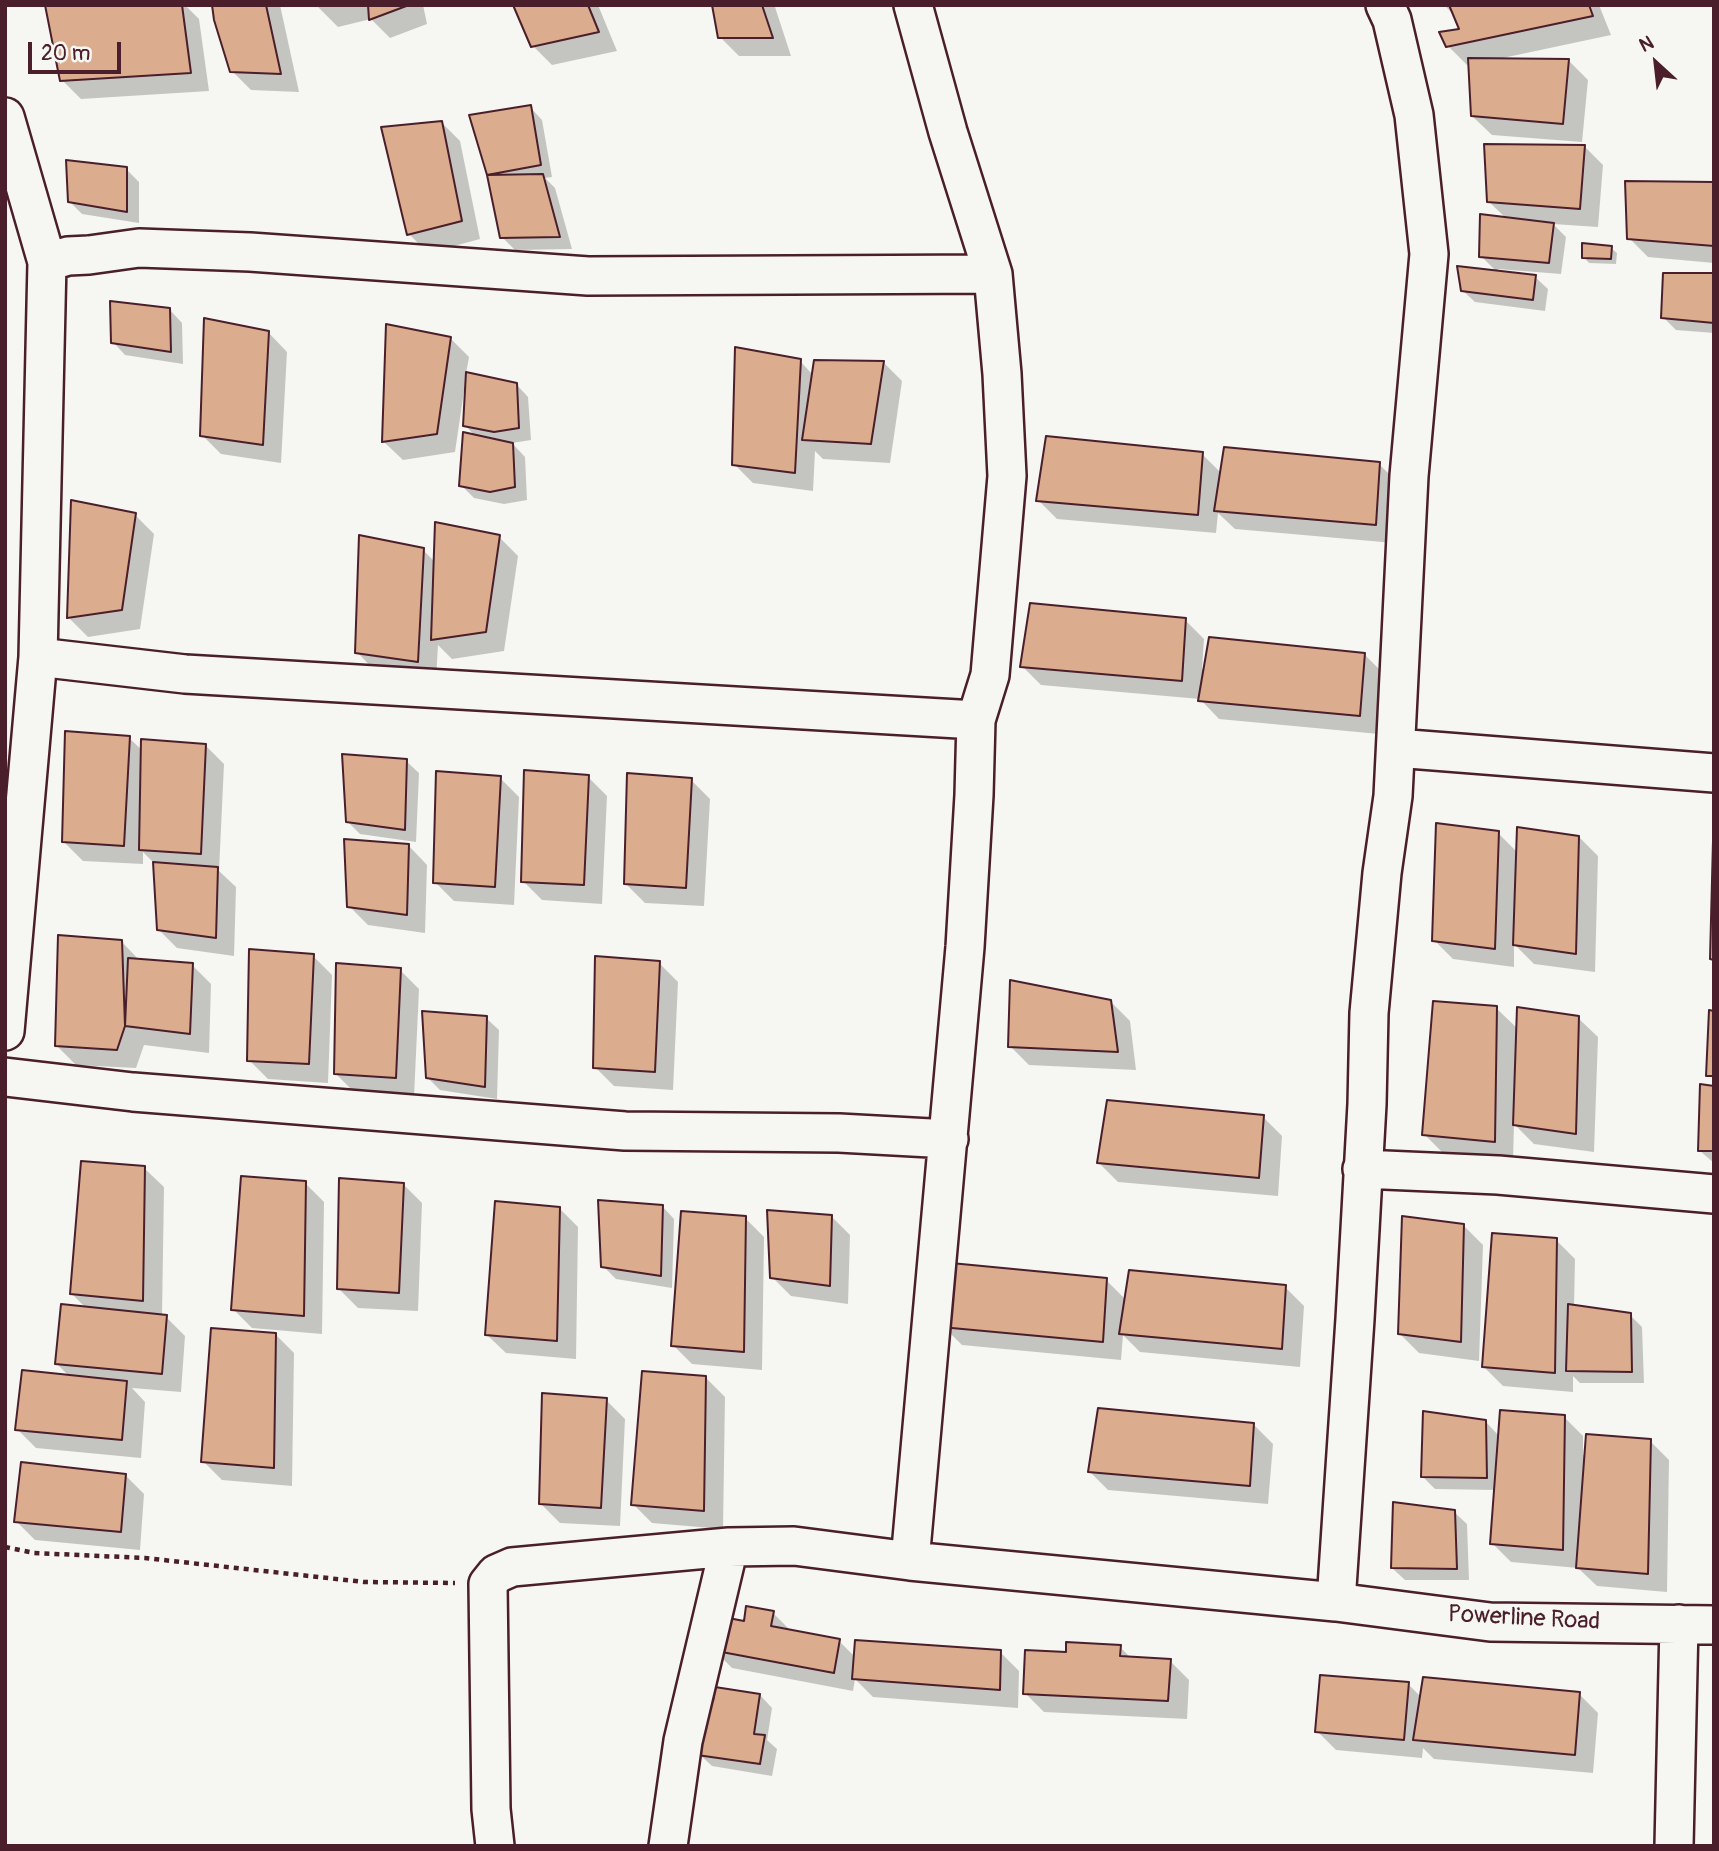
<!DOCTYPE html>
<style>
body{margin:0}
#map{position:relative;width:1719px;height:1851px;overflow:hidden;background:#f6f6f2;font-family:Pangolin,sans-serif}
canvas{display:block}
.frame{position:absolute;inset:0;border:7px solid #4a1f2b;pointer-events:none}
.north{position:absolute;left:1621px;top:28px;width:70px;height:70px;-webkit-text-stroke:5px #f6f6f2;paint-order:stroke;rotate:333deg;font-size:19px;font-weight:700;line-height:28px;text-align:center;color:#4a1f2b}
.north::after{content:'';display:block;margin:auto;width:24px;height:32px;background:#4a1f2b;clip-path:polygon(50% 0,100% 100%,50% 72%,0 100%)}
.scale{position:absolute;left:28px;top:42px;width:93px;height:32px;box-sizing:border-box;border:4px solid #4a1f2b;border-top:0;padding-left:9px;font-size:21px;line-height:24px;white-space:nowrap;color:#4a1f2b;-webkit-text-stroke:5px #f6f6f2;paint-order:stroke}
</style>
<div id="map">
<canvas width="1719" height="1851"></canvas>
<div class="frame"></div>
<div class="north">N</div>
<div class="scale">20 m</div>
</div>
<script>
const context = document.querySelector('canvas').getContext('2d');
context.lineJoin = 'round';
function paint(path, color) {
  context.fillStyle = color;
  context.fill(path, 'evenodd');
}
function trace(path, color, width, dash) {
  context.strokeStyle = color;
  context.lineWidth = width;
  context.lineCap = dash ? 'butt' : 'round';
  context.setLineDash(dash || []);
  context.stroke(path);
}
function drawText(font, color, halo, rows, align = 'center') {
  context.font = font + ' Pangolin,sans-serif';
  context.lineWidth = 5;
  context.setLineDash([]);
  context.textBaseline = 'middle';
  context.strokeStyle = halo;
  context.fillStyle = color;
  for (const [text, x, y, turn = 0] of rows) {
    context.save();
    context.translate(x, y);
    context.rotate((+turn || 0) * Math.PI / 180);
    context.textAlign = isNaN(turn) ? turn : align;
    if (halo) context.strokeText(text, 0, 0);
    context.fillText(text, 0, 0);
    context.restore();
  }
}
paint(new Path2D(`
 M47,5H185L199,19L209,91L81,99L62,80Z
 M214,5H280L299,92L251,90L232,71Z
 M316,5H423L427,24L390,38L371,19L338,27Z
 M515,5H598L617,51L552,65L533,46Z
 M714,5H777L775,7L791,56H739L720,37Z
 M1444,5H1599L1611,35L1498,59L1569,61L1588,80L1582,142L1492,135L1472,116L1470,65H1467L1448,46L1461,30L1456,17Z
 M530,107L542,120L552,177L545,178L555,188L572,249L515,250L502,237L488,174Z
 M441,122L460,141L480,239L428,253L409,234Z
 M1584,146L1603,165L1598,227L1553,224L1566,237L1561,274L1498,269V272L1535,277L1548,289L1545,311L1475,302L1462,290L1497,272L1481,256L1507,219L1488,201Z
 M126,169L139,182V223L82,214L69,201Z
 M1714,184V263L1648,257L1629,238Z
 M1611,248L1617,253L1616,264L1589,263L1584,257Z
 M1714,275V333L1676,330L1663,317Z
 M170,310L182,323L183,364L125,355L113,342Z
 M268,332L287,352L281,463L221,454L202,435Z
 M450,338L469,357L466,374L516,384L528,397L531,440L512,443L525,457L527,500L504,504L474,498L461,485L475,436L465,425L467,391H464L455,452L403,460L384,442Z
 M800,361L813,375L883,362L902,381L890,463L823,459L815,451L813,491L753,483L734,464Z
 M1202,454L1221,473L1379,464L1398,483L1394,543L1235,529L1218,513L1216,533L1057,519L1038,500Z
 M72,502L135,515L154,534L140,629L88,637L69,618Z
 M499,537L518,556L504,651L452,659L438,645L436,680L376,672L357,652L423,550L435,562Z
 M1185,620L1204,639L1202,669L1364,654L1383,673L1379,734L1219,719L1200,699L1041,685L1022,666Z
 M129,738L143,751L205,745L224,764L219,871L236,887L234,956L177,948L158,929L155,864L143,852V864L83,861L64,842Z
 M406,761L419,773L416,842L360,834L347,821Z
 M588,777L607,796L602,904L542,900L523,881Z
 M500,778L519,797L514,905L454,901L435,882Z
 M691,780L710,799L704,906L645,903L626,884Z
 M1498,833L1518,853L1579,837L1598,856L1595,972L1534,964L1514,944V967L1453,959L1434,940Z
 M408,845L427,865L425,933L368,925L349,906Z
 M122,942L140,961L192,965L211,984L209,1053L144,1045L136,1068L76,1065L57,1046Z
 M313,956L332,975L328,1083L268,1079L249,1060Z
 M659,963L678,982L673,1090L614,1086L595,1067Z
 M400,970L419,989L414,1097L355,1093L336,1074Z
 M1110,1001L1130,1021L1136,1070L1029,1065L1010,1046Z
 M1496,1008L1518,1029L1578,1018L1598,1037L1594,1152L1534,1144L1514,1124L1513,1160L1443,1153L1424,1134Z
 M486,1018L499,1030L497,1099L440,1090L427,1077Z
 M1714,1088V1163L1700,1151Z
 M1263,1117L1282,1136L1278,1196L1118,1182L1099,1163Z
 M144,1168L164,1187L162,1316L166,1317L185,1336L181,1392L132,1388L145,1402L141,1458L36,1448L17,1429L70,1377L56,1363L87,1309L72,1294Z
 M305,1183L324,1202L322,1334L252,1328L233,1309Z
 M403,1184L422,1203L418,1311L358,1308L339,1289Z
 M662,1206L674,1219L672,1288L616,1279L603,1266Z
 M559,1208L578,1227L576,1359L506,1353L486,1334Z
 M831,1216L850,1235L848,1304L791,1296L772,1277Z
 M745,1218L764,1237L762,1370L692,1364L673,1345Z
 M1464,1226L1483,1245L1479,1361L1419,1353L1400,1334Z
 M1556,1240L1575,1259L1574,1307L1630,1315L1642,1327L1644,1383H1580L1573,1376V1392L1503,1386L1484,1367Z
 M1106,1280L1126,1300L1285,1287L1304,1306L1300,1367L1140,1352L1123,1335L1121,1360L962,1345L943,1326Z
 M275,1334L294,1353L292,1486L222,1480L203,1461Z
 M706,1378L725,1397L723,1529L652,1523L633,1504Z
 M606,1400L625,1419L620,1526L560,1523L541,1504Z
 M1564,1417L1583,1436V1455L1650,1441L1669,1460L1667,1592L1597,1586L1578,1568L1511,1562L1492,1543L1496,1490L1435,1489L1423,1477L1485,1421L1500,1437Z
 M1254,1425L1273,1444L1268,1504L1108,1490L1089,1471Z
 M125,1475L144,1494L140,1550L35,1540L16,1521Z
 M1454,1512L1467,1524L1469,1580H1405L1392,1568Z
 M773,1613L792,1632L839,1641L855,1657L1000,1652L1019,1671L1018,1708L873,1697L855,1679L853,1691L732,1668L713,1649L745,1623Z
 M1120,1647L1132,1659L1170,1661L1189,1680L1187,1719L1044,1712L1025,1693L1067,1654Z
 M1408,1684L1421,1697L1579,1694L1598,1713L1593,1773L1434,1759L1423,1748L1422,1758L1336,1750L1317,1731Z
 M760,1695L772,1708L767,1740L777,1749L772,1776L712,1766L699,1754Z`), '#0003');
const building = new Path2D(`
 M45,5H182L191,73L60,81Z
 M212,5H266L281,74L230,72L214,20Z
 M368,5H409L369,20Z
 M513,5H588L599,32L531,47Z
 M712,5H762L773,38H718Z
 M1449,5H1589L1593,16L1446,47L1439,32L1459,29Z
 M1468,58L1569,59L1563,124L1471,116Z
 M531,105L541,165L487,175L469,115Z
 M442,121L462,221L407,235L381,127Z
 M1484,144L1585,145L1580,209L1487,202Z
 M66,160L127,167V212L68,202Z
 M543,174L560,237L500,238L487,175Z
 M1625,181L1714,182V246L1627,239Z
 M1480,214L1554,223L1549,263L1479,257Z
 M1582,243L1612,246L1611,259L1582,258Z
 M1457,266L1536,275L1533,300L1461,291Z
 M1663,273H1714V323L1661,318Z
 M110,301L170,308L171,352L111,343Z
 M204,318L269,331L263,445L200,436Z
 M386,324L451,337L437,434L382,442Z
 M735,347L801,359L795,473L732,465Z
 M814,360L884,361L871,444L802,440Z
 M466,372L517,383L519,428L494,432L463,426Z
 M463,432L513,443L515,487L490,492L459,486Z
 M1046,436L1203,452L1198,515L1036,501Z
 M1224,447L1380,462L1376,525L1214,511Z
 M71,500L136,513L122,610L67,618Z
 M435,522L500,535L486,632L431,640Z
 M359,535L424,548L418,662L355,653Z
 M1030,603L1186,618L1182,681L1020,667Z
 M1209,637L1365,653L1360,716L1198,701Z
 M65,731L130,736L124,846L62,842Z
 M141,739L206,744L201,854L139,850Z
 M342,754L407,759L405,830L346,822Z
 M524,770L589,775L584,885L521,882Z
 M436,771L501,776L495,887L433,883Z
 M627,773L692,778L686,888L624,884Z
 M1436,823L1499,831L1495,949L1432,941Z
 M1517,827L1579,836L1576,954L1513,945Z
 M344,839L409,844L407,915L347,907Z
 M1713,841H1714V960L1710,959Z
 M153,862L218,867L216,938L157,930Z
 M58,935L122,940L125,1026L117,1050L55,1046Z
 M249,949L314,954L309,1064L247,1061Z
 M595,956L660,961L655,1072L593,1068Z
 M128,958L193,963L190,1034L125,1026Z
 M336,963L401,968L396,1078L334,1074Z
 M1010,980L1111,1000L1118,1052L1008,1047Z
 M1433,1001L1497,1006L1495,1142L1422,1135Z
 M1517,1007L1579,1016L1576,1134L1513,1125Z
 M1709,1010L1714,1011V1076H1706Z
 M422,1011L487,1016L485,1087L426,1078Z
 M1700,1084L1714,1086V1151H1698Z
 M1107,1100L1264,1115L1259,1178L1097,1163Z
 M81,1161L145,1166L143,1301L70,1294Z
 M241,1176L306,1181L304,1316L231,1310Z
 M339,1178L404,1183L399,1293L337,1289Z
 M598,1200L663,1205L661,1276L601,1267Z
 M495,1201L560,1207L557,1341L485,1335Z
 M767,1210L832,1215L830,1286L770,1278Z
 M681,1211L746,1216L744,1352L671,1346Z
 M1402,1216L1464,1224L1461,1342L1398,1334Z
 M1492,1233L1557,1238L1555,1373L1482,1367Z
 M951,1263L1107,1278L1103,1342L941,1327Z
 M1129,1270L1286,1285L1282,1349L1119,1334Z
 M61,1304L167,1315L162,1374L55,1364Z
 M1568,1304L1631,1313L1632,1372L1566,1371Z
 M211,1328L276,1333L274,1468L201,1462Z
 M22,1370L127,1381L122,1440L15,1430Z
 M642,1371L706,1376L704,1511L631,1505Z
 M542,1393L607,1398L601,1508L539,1504Z
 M1098,1408L1254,1423L1250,1486L1088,1472Z
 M1500,1410L1565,1415L1563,1550L1490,1544Z
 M1423,1411L1486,1420L1487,1478L1421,1477Z
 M1586,1434L1651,1439L1648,1574L1576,1568Z
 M21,1462L126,1474L121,1532L14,1522Z
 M1393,1502L1455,1510L1457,1569L1391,1568Z
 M746,1606L774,1611L771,1626L840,1639L834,1673L711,1650L718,1616L744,1621Z
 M855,1640L1001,1650L1000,1690L852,1679Z
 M1066,1642L1121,1645L1120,1656L1171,1659L1168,1701L1023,1694L1025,1650L1066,1652Z
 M1320,1675L1409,1682L1404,1740L1315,1732Z
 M1423,1677L1580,1692L1575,1755L1413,1740Z
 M715,1687L760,1694L754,1734L765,1735L760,1764L697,1755L706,1700L713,1701Z`);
paint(building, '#dbac8d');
trace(building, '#4a1f2b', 2);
const street = new Path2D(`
 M5,117L47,262L38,657L5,1031
 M47,262L68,256L89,255L139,248L250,252L588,276L993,274
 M38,657L185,674L976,720
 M1396,748L1714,773
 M5,1077L133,1092L625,1131L839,1133L949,1139
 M1362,1169L1498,1175L1714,1194
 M910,1561L965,947L974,795L976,720L990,675L1007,476L1002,374L993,274L948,132L913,5
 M1336,1602L1355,1319L1367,1104L1369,1013L1382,873L1393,796L1409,476L1429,254L1414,115L1392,20L1385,5
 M495,1846L491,1809L488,1584L496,1574L512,1567L729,1547L794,1546L910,1561L1336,1602L1490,1622L1714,1625
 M668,1846L683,1741L729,1547
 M1674,1846L1679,1624`);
trace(street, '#4a1f2b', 42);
trace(new Path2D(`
 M5,1547L34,1553L145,1558L364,1582L455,1583`), '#4a1f2b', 4.5, [5, 5]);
trace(street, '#f6f6f2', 37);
drawText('24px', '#4a1f2b', '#f6f6f2', [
 ["Powerline Road",1524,1619,3]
]);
</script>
